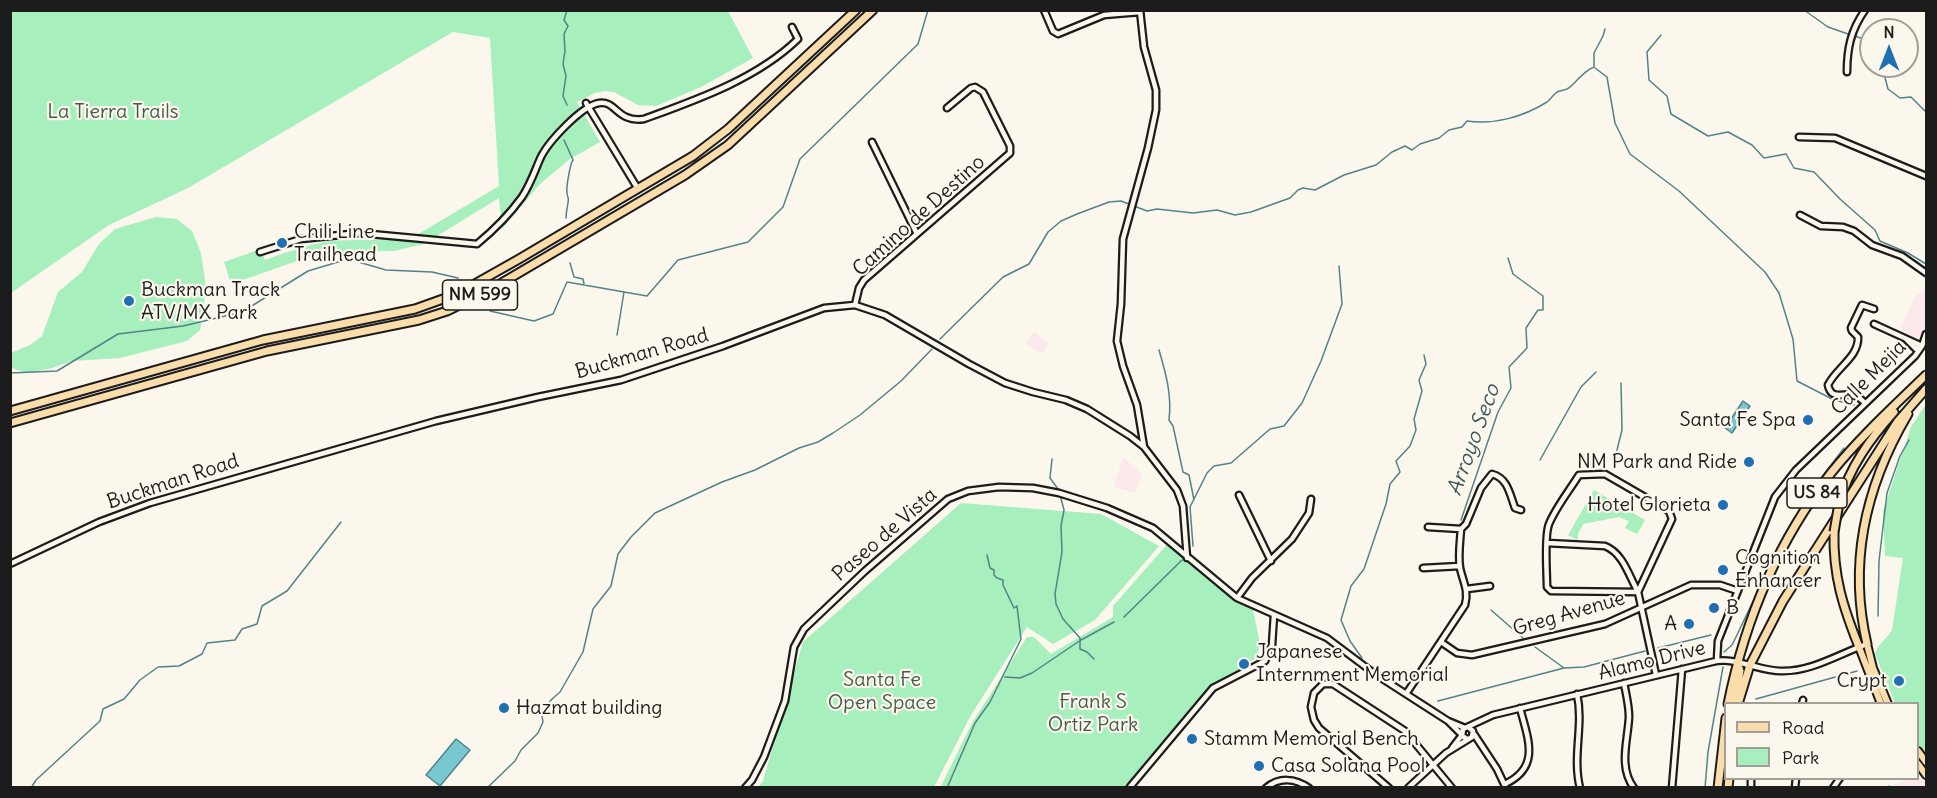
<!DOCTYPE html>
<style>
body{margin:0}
#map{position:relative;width:1937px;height:798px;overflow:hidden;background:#fbf7ec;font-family:Delius,sans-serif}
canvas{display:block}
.frame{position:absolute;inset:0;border:12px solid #1c1c1c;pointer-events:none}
.legend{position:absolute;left:1724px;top:702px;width:195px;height:78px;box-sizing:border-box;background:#fbf7ec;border:2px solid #a29f99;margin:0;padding:8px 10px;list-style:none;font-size:18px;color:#1c1c1c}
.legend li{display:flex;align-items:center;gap:12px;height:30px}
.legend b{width:30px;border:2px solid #a29f99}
.north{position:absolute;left:1859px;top:18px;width:60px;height:60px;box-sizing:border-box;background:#fbf7ec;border:2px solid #a29f99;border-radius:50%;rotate:0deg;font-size:16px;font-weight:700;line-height:24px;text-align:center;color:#1c1c1c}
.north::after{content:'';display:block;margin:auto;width:21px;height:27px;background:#1f6fb2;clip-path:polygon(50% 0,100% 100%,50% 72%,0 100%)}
</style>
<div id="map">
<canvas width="1937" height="798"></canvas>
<div class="frame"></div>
<ul class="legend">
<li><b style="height:8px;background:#faddab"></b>Road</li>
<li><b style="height:16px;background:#a7efbc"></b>Park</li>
</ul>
<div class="north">N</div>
</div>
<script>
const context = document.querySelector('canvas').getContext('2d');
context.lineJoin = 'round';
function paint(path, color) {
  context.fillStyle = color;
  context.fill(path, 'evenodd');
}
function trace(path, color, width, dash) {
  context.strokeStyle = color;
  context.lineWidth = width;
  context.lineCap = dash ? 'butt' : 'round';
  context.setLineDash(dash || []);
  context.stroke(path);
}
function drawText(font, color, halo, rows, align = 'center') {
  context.font = font + ' Delius,sans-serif';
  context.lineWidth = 4.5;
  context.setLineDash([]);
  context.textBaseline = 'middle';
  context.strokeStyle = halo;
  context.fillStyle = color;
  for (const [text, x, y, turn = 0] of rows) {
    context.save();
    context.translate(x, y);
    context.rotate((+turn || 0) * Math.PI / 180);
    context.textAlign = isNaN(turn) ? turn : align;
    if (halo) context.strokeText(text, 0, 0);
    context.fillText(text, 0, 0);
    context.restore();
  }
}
paint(new Path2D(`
 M1925,289L1926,326L1922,341L1898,334L1915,297Z
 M1034,332L1049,343L1041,354L1026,343Z
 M1123,457L1142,474L1135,493L1114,487Z
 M1918,774L1926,783V787H1888L1908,779L1918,778Z`), '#fae8ea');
paint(new Path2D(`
 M11,11H728L753,58L701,87L656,106L638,105L614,92L605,91L595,93L577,102L600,142L570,159L540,184L502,229L499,198L424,244L394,251L340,252L311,256L231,284L224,262L261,249L265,260C290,251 314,242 341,240C366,239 391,241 415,236L499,186L490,38L453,32L188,188L109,225L11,293Z
 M156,217L177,219L192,231L201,253L205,280L204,309L200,330L187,341L120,358L72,361L52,368L27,373L12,368L11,353L30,345L42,336L58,292L82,272L99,244L115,229Z
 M1926,404V755L1918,744V704L1895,703L1875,654C1878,643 1887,639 1892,630L1903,558L1885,556L1883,511L1911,427Z
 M1594,490L1645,520L1637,534L1625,528L1629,521L1619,517L1583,524L1578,534V540L1568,535Z
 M961,503L1101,514L1159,546L1095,620L1053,644L1027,627L971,715L934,787L757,788L763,781L803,642Z
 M1170,541L1211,577L1252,605L1260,644L1257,657L1209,692L1126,787L940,788L972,723L1027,637H1034L1051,654L1113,617V606Z`), '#a7efbc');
const water = new Path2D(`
 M1743,401L1750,406L1732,433L1725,428Z
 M456,739L470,750L440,786L426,775Z`);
paint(water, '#77c8d1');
trace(water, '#538389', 1.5);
trace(new Path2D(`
 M567,10L564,20L568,26L564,34L565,51L563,64L566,76L563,96L567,105
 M1804,10L1828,27L1848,34
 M1661,35L1647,52L1649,80L1667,96L1671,114L1708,136L1728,132L1752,145L1764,158L1786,154L1794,168L1814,172L1840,199L1875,230L1880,241L1908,253L1926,264
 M1855,36L1871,42
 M1882,66L1888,89L1900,98L1911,97L1926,112
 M1595,68L1607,77L1615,123L1630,154L1679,191L1765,272L1779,293L1793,339L1797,381L1834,400L1854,405
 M564,140L573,160C570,164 566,188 567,193C568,201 569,195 568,203C567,209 566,212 566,218
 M570,263L574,277L583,279L584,284
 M490,311L534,321L553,314L567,282L647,296L678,260L748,242L783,207L800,159L918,44L928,10
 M617,335L624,292
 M940,339L1003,277L1029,264L1048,232L1061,221L1077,214L1109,202L1121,201L1147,211L1157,209L1193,213L1217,210L1235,215L1251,212L1290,198L1298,190L1303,188L1315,190L1344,175L1376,165L1392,152L1405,146L1412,150L1420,144L1439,138L1449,130L1462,127L1467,121C1494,125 1523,117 1547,102C1550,100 1553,95 1557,92C1561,90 1566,91 1570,87C1577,81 1585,70 1594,67V53L1603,36L1605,29
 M1159,350C1166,374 1172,395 1169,420L1173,426L1183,472L1189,475L1194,500
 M10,373L57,371L118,334L183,326L242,312L308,271L348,259L386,270L432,272L458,278
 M1052,459L1050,478L1058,489
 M1540,460L1581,387L1596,372
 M1614,462L1622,430L1621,383
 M1060,495L1064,510L1061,526L1062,552L1055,594L1056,604L1063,619L1080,638V649L1087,652L1094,659
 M1461,520L1498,412L1511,388L1509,367L1527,348L1526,328L1538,310H1543V296L1513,274L1508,258
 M1193,546L1190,507L1207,473L1214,466L1231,463L1270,429L1284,426L1302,403L1321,361L1342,304L1339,266
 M1491,610L1523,638
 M1878,616L1879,561L1887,493L1900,456L1909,440
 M1124,617L1182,560
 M1535,647L1564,668L1584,667L1645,651
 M1658,648L1711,635
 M1724,652L1732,645L1737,635L1784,536L1815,486L1844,448
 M1362,658L1350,641L1341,620L1351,586L1364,569L1386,504L1390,484L1400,472L1396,461L1410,446L1416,430L1414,419L1422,391L1419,380L1426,364L1424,355
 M1005,677L1020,678L1032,673L1081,640L1114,622
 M1756,699L1857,671
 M1438,701L1564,668
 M1889,786V788
 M31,788L36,780L100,721L103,709L124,699L140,680L158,667L179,666L202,654L207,643L235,640L242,629L257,624L262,606L287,591L341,522
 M487,788L515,761L521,750L538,733L543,722L542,716L544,709L551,700L560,692L583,652L593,609L611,586L618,554L631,537L655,513L722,482L755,470L799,448L818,442L833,433L860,415L901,381L932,349
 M947,788L975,723L990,702L1021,639L1017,606L1014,608L1003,585V580L997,578L994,575V570L990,568L987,555
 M1705,788L1708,752L1723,667`), '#538389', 1.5);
const minor = new Path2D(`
 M1044,10L1053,31L1058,34L1104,15L1140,12
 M1140,10L1144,47L1156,90V110L1148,148L1123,239L1121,304L1117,341L1123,366L1137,405L1144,447
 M1847,72C1847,48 1851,30 1865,10
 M586,103L638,189
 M1799,137L1835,138L1926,176
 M872,142L917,234
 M1800,215L1821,226L1843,227L1854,231L1872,245L1902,256L1926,273
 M260,252L301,239L360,233L477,244C494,230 509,215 522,197C530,185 534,173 540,159C547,143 581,106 599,103C616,100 617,123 644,119C696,100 757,79 798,39L792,27
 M855,305L859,288L864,280L1010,153V146L983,92L975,87L971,88L947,108
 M1874,324L1922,346
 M1906,339L1916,349L1920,347
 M1865,403C1862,400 1858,396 1853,395C1842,393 1831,400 1828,385C1836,368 1859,357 1858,337L1852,331L1851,328L1862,305L1874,309
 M1239,495L1271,561
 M1461,529L1466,524L1481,488L1492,474C1508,478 1510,495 1515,508L1521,510
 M1547,543L1605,546C1623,553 1629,576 1638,592L1551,591L1547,587C1547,573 1544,536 1549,524C1556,507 1569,491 1579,475L1605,474L1669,511L1672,519L1638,592L1656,675
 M10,564L99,522L150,503L436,421L538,397L621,380L723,346L824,308L855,305L885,315L969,364L1005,383L1033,392L1066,400L1087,409L1130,436L1144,447L1177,490L1183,506L1187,558
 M1423,568L1460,566
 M1467,589L1490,586
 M1237,598L1252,578L1292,539L1309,513L1311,499
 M1441,642L1457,653L1472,655L1605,624L1691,585H1720L1738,591
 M1717,660L1718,641L1775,497L1796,470L1915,356L1922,346L1926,334
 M1624,683C1626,694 1629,705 1629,717C1628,740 1618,767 1634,788
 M1406,694L1465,605C1469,590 1463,582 1460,568C1458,556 1460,542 1461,529L1428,527
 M1577,694C1584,725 1572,756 1580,788
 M1802,704L1803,700
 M1448,721L1465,728
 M1474,734L1497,769L1506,788
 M1467,739L1462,736L1463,729L1493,715L1712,662C1735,656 1758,671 1781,671C1811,672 1839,654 1867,644
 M1452,748L1462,735
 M1505,784C1541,767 1528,739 1520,708
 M1130,787L1213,688L1265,661L1272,645L1274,615
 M745,788L752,780L764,757L785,701L794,647L804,629L865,571L948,499L968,491L999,487L1033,488L1059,493L1107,508L1153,528L1237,598L1327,638L1375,674L1448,721L1461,734
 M1266,788C1279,777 1295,778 1309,788
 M1389,788L1319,728L1314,720L1311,707L1314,693L1323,684H1333L1405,731L1452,788
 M1408,788L1446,753L1472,737L1473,731L1468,727
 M1672,788L1682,669
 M1751,788V778
 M1795,788L1796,778
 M1833,788L1840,778`);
const major = new Path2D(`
 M1867,644L1873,668L1888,704
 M1859,647L1881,704
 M1918,751L1926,762
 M1918,764L1926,775`);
const highway = new Path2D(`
 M10,411L263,340L415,309L457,294L519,259L693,156L728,129L856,10
 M10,423L267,351L419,320L447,311L488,291L685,175L728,145L873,10
 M1839,503C1850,467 1869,440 1894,412
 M1834,532C1833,576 1843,607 1859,647
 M1867,644C1848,563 1866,485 1908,414
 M1735,700L1740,671L1737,662
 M1728,704C1745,620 1778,541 1831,473C1860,437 1894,406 1926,375
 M1738,704L1750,665L1783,601L1898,421L1926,389
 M1718,788L1726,718
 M1728,788L1729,778`);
trace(minor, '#1c1c1c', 9);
trace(major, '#1c1c1c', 10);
trace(highway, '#1c1c1c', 11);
trace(minor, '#fbf7ec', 4.5);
trace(major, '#faddab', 6);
trace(highway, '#faddab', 7);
const highwayBridge = new Path2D(`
 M1834,532L1839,503`);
trace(highwayBridge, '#1c1c1c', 11, []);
trace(highwayBridge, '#faddab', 7);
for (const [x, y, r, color] of [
 [282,243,6,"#1f6fb2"],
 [129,301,6,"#1f6fb2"],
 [1808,420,6,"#1f6fb2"],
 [1749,462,6,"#1f6fb2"],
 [1723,505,6,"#1f6fb2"],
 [1723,570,6,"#1f6fb2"],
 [1714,608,6,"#1f6fb2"],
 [1689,624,6,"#1f6fb2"],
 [1244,664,6,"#1f6fb2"],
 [1899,681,6,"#1f6fb2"],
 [504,708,6,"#1f6fb2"],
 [1192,739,6,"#1f6fb2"],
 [1259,766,6,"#1f6fb2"]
]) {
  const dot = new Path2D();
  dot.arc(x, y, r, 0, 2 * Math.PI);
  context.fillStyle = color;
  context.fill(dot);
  trace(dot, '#fbf7ec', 2);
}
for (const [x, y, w] of [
 [480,295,75],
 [1817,493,60]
]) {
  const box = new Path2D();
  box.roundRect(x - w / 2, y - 15, w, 30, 4.5);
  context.fillStyle = '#fbf7ec';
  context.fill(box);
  trace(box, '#1c1c1c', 1.5);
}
drawText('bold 18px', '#1c1c1c', null, [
 ["NM 599",480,295],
 ["US 84",1817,493]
]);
drawText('20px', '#465b4c', '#fbf7ec', [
 ["La Tierra Trails",113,112],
 ["Santa Fe",882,680],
 ["Open Space",882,703],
 ["Frank S",1093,702],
 ["Ortiz Park",1093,725]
]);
drawText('20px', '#1c1c1c', '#fbf7ec', [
 ["Camino de Destino",919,216,-42],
 ["Buckman Road",642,354,-16],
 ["Calle Mejia",1869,378,-45],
 ["Buckman Road",173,482,-18],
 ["Paseo de Vista",885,535,-41],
 ["Greg Avenue",1569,614,-16],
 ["Alamo Drive",1652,661,-14]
]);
drawText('20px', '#1c1c1c', '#fbf7ec', [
 ["Chili Line",294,232],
 ["Trailhead",294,255],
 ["Buckman Track",141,290],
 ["ATV/MX Park",141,313],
 ["Santa Fe Spa",1796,420,"right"],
 ["NM Park and Ride",1737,462,"right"],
 ["Hotel Glorieta",1711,505,"right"],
 ["Cognition",1735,558],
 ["Enhancer",1735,581],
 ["B",1726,608],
 ["A",1677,624,"right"],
 ["Japanese",1256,652],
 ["Internment Memorial",1256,675],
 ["Crypt",1887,681,"right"],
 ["Hazmat building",516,708],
 ["Stamm Memorial Bench",1204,739],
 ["Casa Solana Pool",1271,766]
], 'left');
drawText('italic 21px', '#3c585b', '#fbf7ec', [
 ["Arroyo Seco",1474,440,-70]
]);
</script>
